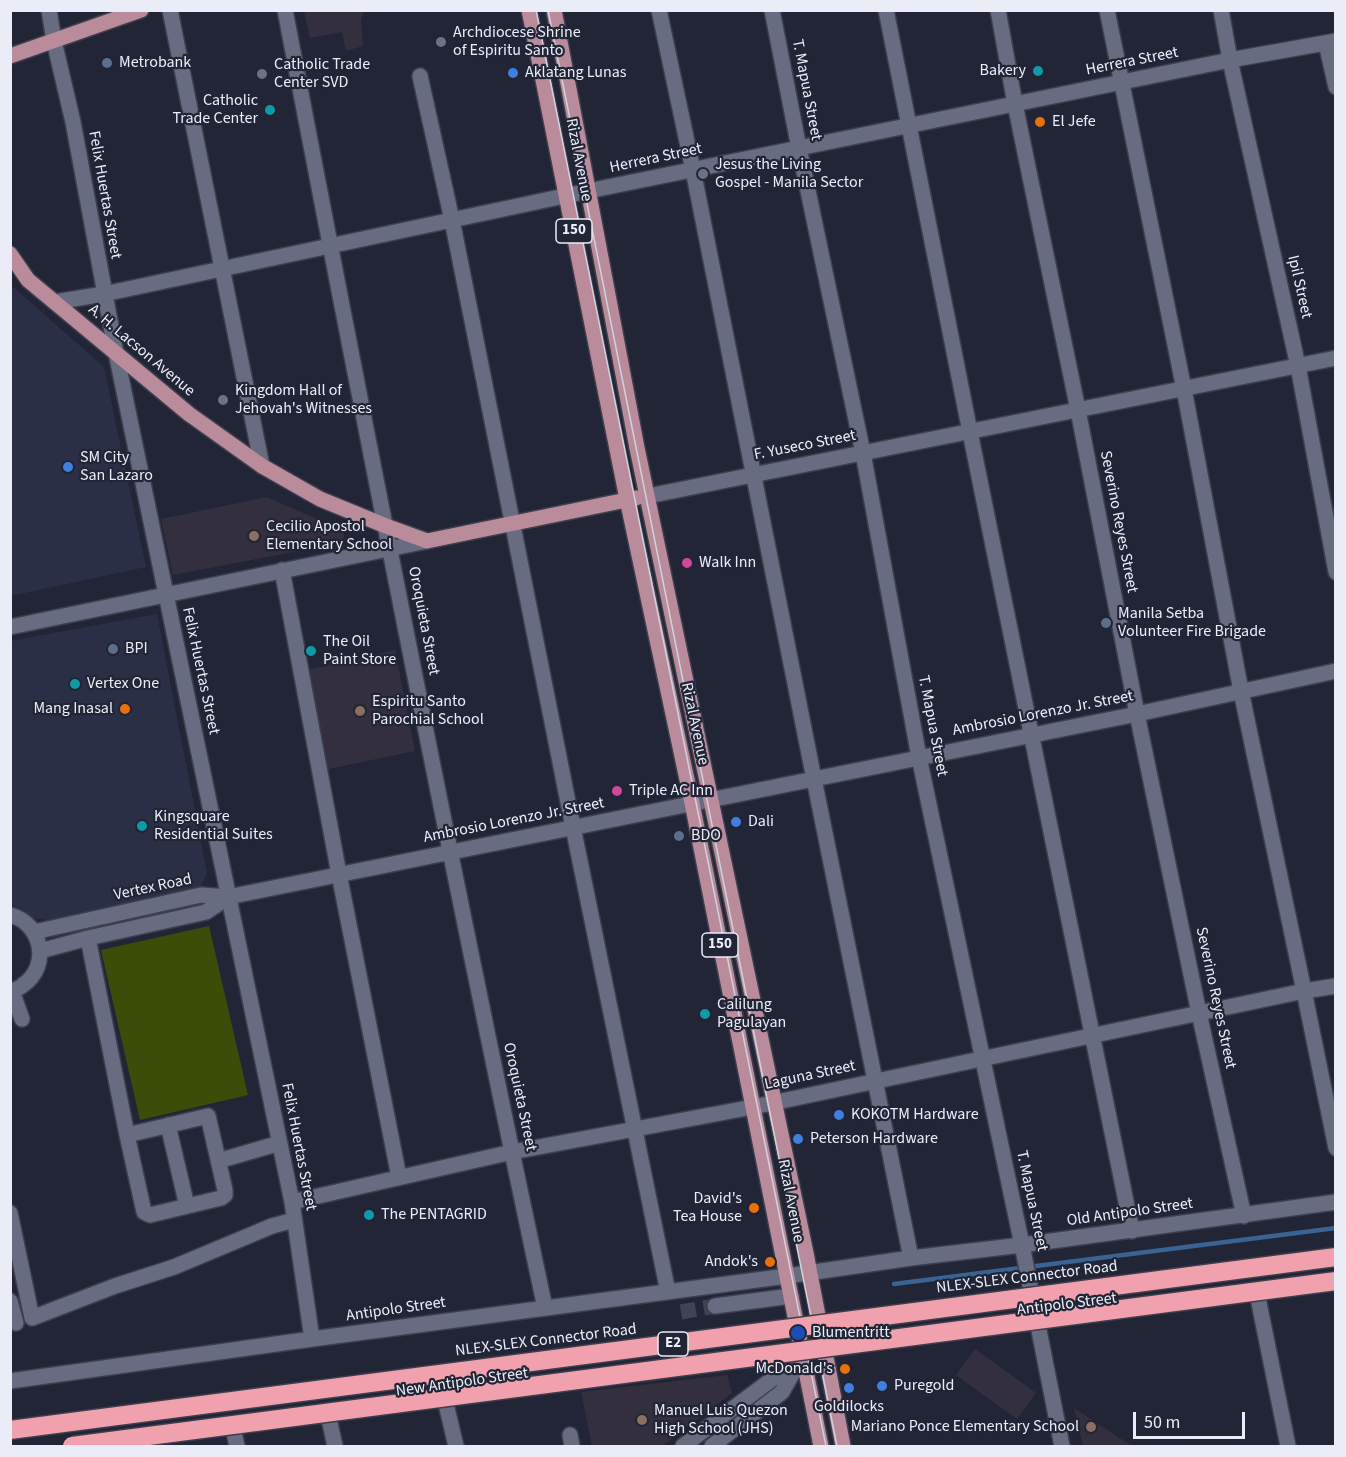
<!DOCTYPE html>
<style>
body{margin:0}
#map{position:relative;width:1346px;height:1457px;overflow:hidden;background:#222536;font-family:"Source Sans 3",sans-serif}
canvas{display:block}
.frame{position:absolute;inset:0;border:12px solid #eaedf8;pointer-events:none}
.scale{position:absolute;left:1133px;top:1412px;width:112px;height:27px;box-sizing:border-box;border:3px solid #eaedf8;border-top:0;padding-left:8px;font-size:18px;line-height:21px;white-space:nowrap;color:#eaedf8;-webkit-text-stroke:4px #222536;paint-order:stroke}
</style>
<div id="map">
<canvas width="1346" height="1457"></canvas>
<div class="frame"></div>
<div class="scale">50 m</div>
</div>
<script>
const context = document.querySelector('canvas').getContext('2d');
context.lineJoin = 'round';
function paint(path, color) {
  context.fillStyle = color;
  context.fill(path, 'evenodd');
}
function trace(path, color, width, dash) {
  context.strokeStyle = color;
  context.lineWidth = width;
  context.lineCap = dash ? 'butt' : 'round';
  context.setLineDash(dash || []);
  context.stroke(path);
}
function drawText(font, color, halo, rows, align = 'center') {
  context.font = font + ' "Source Sans 3",sans-serif';
  context.lineWidth = 4.5;
  context.setLineDash([]);
  context.textBaseline = 'middle';
  context.strokeStyle = halo;
  context.fillStyle = color;
  for (const [text, x, y, turn = 0] of rows) {
    context.save();
    context.translate(x, y);
    context.rotate((+turn || 0) * Math.PI / 180);
    context.textAlign = isNaN(turn) ? turn : align;
    if (halo) context.strokeText(text, 0, 0);
    context.fillText(text, 0, 0);
    context.restore();
  }
}
paint(new Path2D(`
 M11,285L104,367L146,567L11,596Z
 M157,614L207,873L201,886L186,895L48,920L32,918L11,904L10,641Z`), '#2b2f46');
paint(new Path2D(`
 M304,11H364L361,20L363,46L346,51L342,32L310,38Z
 M267,497L343,531L345,542L173,575L161,519Z
 M395,650L415,751L324,770L304,671Z
 M975,1349L1036,1393L1017,1419L956,1375Z
 M727,1375L732,1393L662,1446H592L581,1392Z
 M1074,1408L1132,1446H1083Z`), '#332f3f');
paint(new Path2D(`
 M209,926L248,1095L140,1120L101,950Z`), '#3c4d0a');
trace(new Path2D(`
 M894,1284L1336,1228`), '#386393', 4.5);
trace(new Path2D(`
 M681,1312L715,1306`), '#404353', 15, [15, 8]);
const minor = new Path2D(`
 M49,10L54,41L73,122L116,353L292,1202L312,1339
 M170,10L262,466
 M285,10C368,444 453,877 545,1308
 M659,10L693,170L814,779L911,1258
 M772,10L799,148L863,453L919,757L1022,1245L1062,1446
 M886,10L970,432L1132,1231
 M998,10L1015,104L1078,410L1137,714L1199,1013L1244,1216
 M1107,10L1184,389L1241,691L1304,991L1336,1148
 M1221,10L1230,60L1298,366L1336,572
 M1326,43L1336,87
 M420,76L452,220L573,827L668,1292
 M55,302L104,294L588,191L1230,60L1336,41
 M648,496L1336,358
 M282,570L339,874L399,1177
 M10,627L427,541
 M10,915C42,923 51,966 23,985C20,988 15,990 10,991
 M34,932L201,895L228,897L1137,714L1336,671
 M88,938L127,1135
 M40,951L88,938L206,912L228,897
 M12,991L22,1019
 M208,1116L225,1190V1195L221,1198L150,1215L144,1212L127,1135Z
 M168,1125L187,1206
 M218,1161L280,1143
 M292,1202L512,1152L753,1107L1304,991L1336,986
 M10,1213L32,1318L115,1286L174,1267L272,1226L294,1220
 M1258,1298L1288,1446
 M10,1301L16,1323
 M715,1306L791,1296
 M10,1381L312,1339L787,1276L911,1258L1022,1245L1336,1202
 M446,1404L456,1446
 M329,1419L335,1446
 M234,1433L237,1446
 M570,1435L572,1446
 M683,1446L803,1356
 M712,1446L782,1392L799,1362`);
const major = new Path2D(`
 M529,10L627,499L692,803L821,1446
 M554,10L637,448L806,1253L843,1446
 M10,56L141,10
 M10,254L28,280L189,414L262,466L320,499L386,526L427,541L636,498`);
trace(minor, '#3d3f4d', 18);
trace(major, '#3d3f4d', 18);
trace(minor, '#686c80', 15);
trace(major, '#ba8b9b', 15);
trace(new Path2D(`
 M536,10L826,1446
 M548,10L837,1446`), '#cfd2dd', 1.5);
const highwayBridge = new Path2D(`
 M10,1430L1336,1257
 M72,1446L1336,1281`);
trace(highwayBridge, '#3d3f4d', 21, []);
trace(highwayBridge, '#f1a0ad', 18);
for (const [x, y, r, color] of [
 [441,42,6,"#6b7280"],
 [107,63,6,"#5c6f8a"],
 [1038,71,6,"#0f9aa8"],
 [513,73,6,"#3f7fe0"],
 [262,74,6,"#6b7280"],
 [270,110,6,"#0f9aa8"],
 [1040,122,6,"#e8710a"],
 [703,174,6,"#6b7280"],
 [223,400,6,"#6b7280"],
 [68,467,6,"#3f7fe0"],
 [254,536,6,"#8d6e63"],
 [687,563,6,"#d1479c"],
 [1106,623,6,"#5c6f8a"],
 [113,649,6,"#5c6f8a"],
 [311,651,6,"#0f9aa8"],
 [75,684,6,"#0f9aa8"],
 [125,709,6,"#e8710a"],
 [360,711,6,"#8d6e63"],
 [617,791,6,"#d1479c"],
 [736,822,6,"#3f7fe0"],
 [142,826,6,"#0f9aa8"],
 [679,836,6,"#5c6f8a"],
 [705,1014,6,"#0f9aa8"],
 [839,1115,6,"#3f7fe0"],
 [798,1139,6,"#3f7fe0"],
 [754,1208,6,"#e8710a"],
 [369,1215,6,"#0f9aa8"],
 [770,1262,6,"#e8710a"],
 [798,1333,8,"#1a4fb4"],
 [845,1369,6,"#e8710a"],
 [882,1386,6,"#3f7fe0"],
 [849,1388,6,"#3f7fe0"],
 [642,1420,6,"#8d6e63"],
 [1091,1427,6,"#8d6e63"]
]) {
  const dot = new Path2D();
  dot.arc(x, y, r, 0, 2 * Math.PI);
  context.fillStyle = color;
  context.fill(dot);
  trace(dot, '#222536', 2);
}
for (const [x, y, w] of [
 [574,231,36],
 [720,945,36],
 [673,1344,30]
]) {
  const box = new Path2D();
  box.roundRect(x - w / 2, y - 12, w, 24, 4.5);
  context.fillStyle = '#222536';
  context.fill(box);
  trace(box, '#eaedf8', 1.5);
}
drawText('bold 15px', '#eaedf8', null, [
 ["150",574,231],
 ["150",720,945],
 ["E2",673,1344]
]);
drawText('16px', '#eaedf8', '#222536', [
 ["Archdiocese Shrine",453,33],
 ["of Espiritu Santo",453,51],
 ["Metrobank",119,63],
 ["Catholic Trade",274,65],
 ["Center SVD",274,83],
 ["Bakery",1026,71,"right"],
 ["Aklatang Lunas",525,73],
 ["Catholic",258,101,"right"],
 ["Trade Center",258,119,"right"],
 ["El Jefe",1052,122],
 ["Jesus the Living",715,165],
 ["Gospel - Manila Sector",715,183],
 ["Kingdom Hall of",235,391],
 ["Jehovah's Witnesses",235,409],
 ["SM City",80,458],
 ["San Lazaro",80,476],
 ["Cecilio Apostol",266,527],
 ["Elementary School",266,545],
 ["Walk Inn",699,563],
 ["Manila Setba",1118,614],
 ["Volunteer Fire Brigade",1118,632],
 ["The Oil",323,642],
 ["Paint Store",323,660],
 ["BPI",125,649],
 ["Vertex One",87,684],
 ["Espiritu Santo",372,702],
 ["Parochial School",372,720],
 ["Mang Inasal",113,709,"right"],
 ["Triple AC Inn",629,791],
 ["Kingsquare",154,817],
 ["Residential Suites",154,835],
 ["Dali",748,822],
 ["BDO",691,836],
 ["Calilung",717,1005],
 ["Pagulayan",717,1023],
 ["KOKOTM Hardware",851,1115],
 ["Peterson Hardware",810,1139],
 ["David's",742,1199,"right"],
 ["Tea House",742,1217,"right"],
 ["The PENTAGRID",381,1215],
 ["Andok's",758,1262,"right"],
 ["Blumentritt",812,1333],
 ["McDonald's",833,1369,"right"],
 ["Puregold",894,1386],
 ["Goldilocks",849,1407,"center"],
 ["Manuel Luis Quezon",654,1411],
 ["High School (JHS)",654,1429],
 ["Mariano Ponce Elementary School",1079,1427,"right"]
], 'left');
drawText('16px', '#eaedf8', '#222536', [
 ["Herrera Street",1132,62,-11],
 ["T. Mapua Street",806,90,79],
 ["Herrera Street",656,159,-12],
 ["Rizal Avenue",578,160,79],
 ["Felix Huertas Street",104,195,80],
 ["Ipil Street",1299,287,77],
 ["A. H. Lacson Avenue",141,351,40],
 ["F. Yuseco Street",805,446,-11],
 ["Severino Reyes Street",1118,522,79],
 ["Oroquieta Street",423,621,79],
 ["Felix Huertas Street",200,671,78],
 ["Ambrosio Lorenzo Jr. Street",1043,714,-11],
 ["Rizal Avenue",694,724,78],
 ["T. Mapua Street",932,726,79],
 ["Ambrosio Lorenzo Jr. Street",514,821,-11],
 ["Vertex Road",153,888,-12],
 ["Severino Reyes Street",1215,998,78],
 ["Laguna Street",810,1076,-12],
 ["Oroquieta Street",519,1097,78],
 ["Felix Huertas Street",298,1147,79],
 ["Rizal Avenue",790,1201,79],
 ["T. Mapua Street",1031,1201,78],
 ["Old Antipolo Street",1130,1213,-8],
 ["NLEX-SLEX Connector Road",1027,1278,-7],
 ["Antipolo Street",1067,1305,-7],
 ["Antipolo Street",396,1310,-8],
 ["NLEX-SLEX Connector Road",546,1341,-7],
 ["New Antipolo Street",462,1383,-8]
]);
</script>
